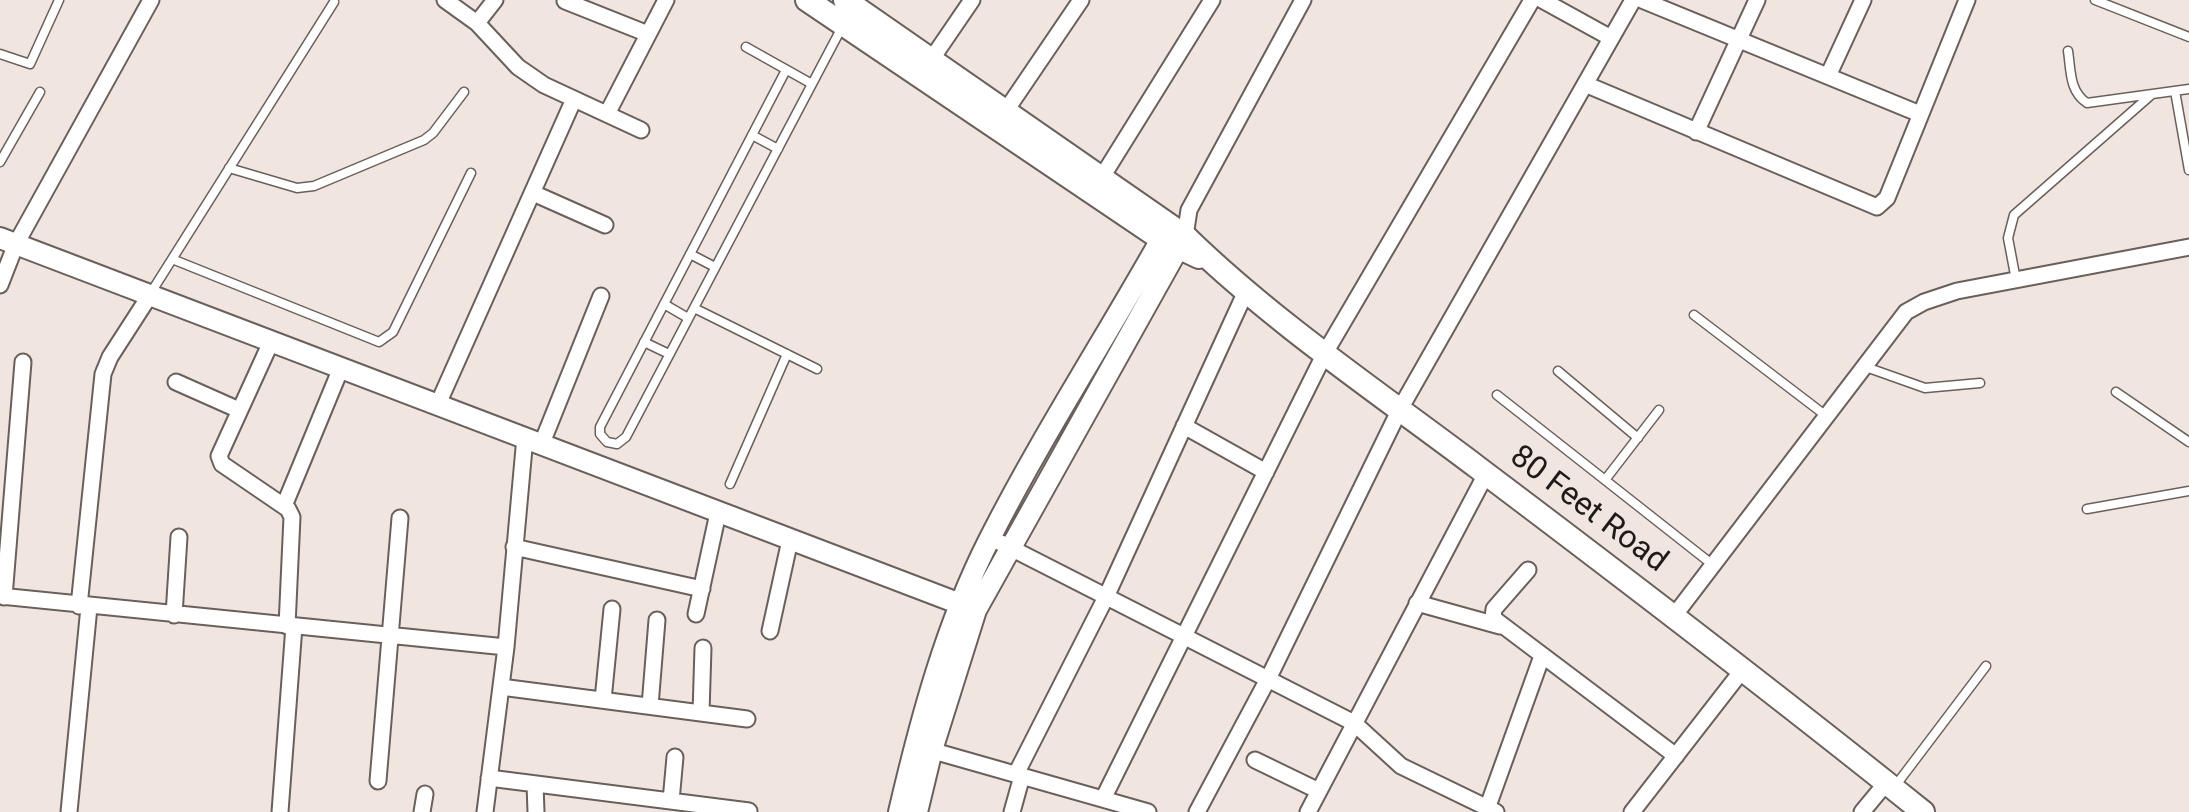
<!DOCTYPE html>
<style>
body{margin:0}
canvas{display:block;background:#f0e5df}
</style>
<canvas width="2189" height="812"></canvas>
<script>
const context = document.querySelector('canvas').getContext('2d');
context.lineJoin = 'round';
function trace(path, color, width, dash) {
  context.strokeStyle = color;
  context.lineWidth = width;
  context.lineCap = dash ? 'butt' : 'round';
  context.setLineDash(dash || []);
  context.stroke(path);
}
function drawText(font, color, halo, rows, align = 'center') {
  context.font = font + ' Roboto,sans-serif';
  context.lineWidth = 10;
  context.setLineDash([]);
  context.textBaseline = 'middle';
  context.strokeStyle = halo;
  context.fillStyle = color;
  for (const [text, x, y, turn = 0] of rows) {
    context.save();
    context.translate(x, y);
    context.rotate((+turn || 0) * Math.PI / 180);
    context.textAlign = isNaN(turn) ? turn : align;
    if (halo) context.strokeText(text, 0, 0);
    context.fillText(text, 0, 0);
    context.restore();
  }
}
const service = new Path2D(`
 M2095,0L2189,37
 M746,47L812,84
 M2068,51C2071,70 2069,91 2087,103L2189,89
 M0,54L30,64L59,0
 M786,70L600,427V434L607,442L617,444L626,437L841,29
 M2175,91L2189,170
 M752,135L778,149
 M0,162L40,92
 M229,168L297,188L314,186L424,140L433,133L464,92
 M690,254L715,267
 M172,259L379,342L393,332L471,173
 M2016,280L2008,238L2014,215L2151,95
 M152,291L334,2
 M664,304L688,318
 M694,308L817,369
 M1694,315L1825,415
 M644,342L669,354
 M1863,366L1925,388L1980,383
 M1558,371L1638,438
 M2116,392L2189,442
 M1497,395L1713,565
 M1605,480L1659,410
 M730,484L787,354
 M2087,509L2189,491
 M1896,785L1986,666`);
const minor = new Path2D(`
 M445,0L477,23L495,0
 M1542,0L1611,38
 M1642,0L1920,114
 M565,1L648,34
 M477,23L518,67L544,85L641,130
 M931,60L972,0
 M1828,76L1863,0
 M1585,84L1877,207L1887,198L1967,0
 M1005,112L1081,0
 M607,114L666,0
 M1696,132L1757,0
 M1102,177L1212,0
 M533,193L605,225
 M1185,236L1189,210L1303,0
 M0,285L16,244L151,0
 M271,342L219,456L222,464L288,509L292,517L287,626
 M176,382L239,410
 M438,404L574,99
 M1184,426L1266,472
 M542,443L601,296
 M284,506L341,368
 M1001,543L1354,723L1401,766L1496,812
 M514,547L702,589
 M1528,570L1494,609L1493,618L1676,756
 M0,596L506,647
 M4,597L23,362
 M1417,603L1500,626
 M79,606L103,374L110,357L150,295
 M696,614L718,513
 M174,615L179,537
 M1674,616L1906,312L1924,302L1957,291L2189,247
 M770,631L790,540
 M501,687L747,719
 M603,700L612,609
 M650,706L657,620
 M701,713L703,648
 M923,748L1148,812
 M1255,760L1319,791
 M1016,774L1106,597L1247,289
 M489,778L749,811
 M378,781L400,518
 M535,784L536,812
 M1103,799L1325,353L1532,0
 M671,801L675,757
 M1488,806L1542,656
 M69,812L89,607
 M280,812L294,626
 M422,812L425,794
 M485,812L506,647L525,437
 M1012,812L1022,776
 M1197,812L1268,679L1400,409L1633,0
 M1308,812L1486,474
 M1632,812L1744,668
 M1862,812L1886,783`);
const tertiary = new Path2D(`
 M0,238L976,610
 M899,812C921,718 946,624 990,538C1044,432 1110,331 1168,227
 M917,812L932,750L976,610L1185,236`);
const secondary = new Path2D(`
 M807,0L1161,239L1199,257
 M845,0L1185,236C1272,321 1379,393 1477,467C1627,580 1776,694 1923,812`);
trace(service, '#6a605b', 11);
trace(minor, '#6a605b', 19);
trace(tertiary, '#6a605b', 24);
trace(secondary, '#6a605b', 26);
trace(service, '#fff', 8);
trace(minor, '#fff', 15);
trace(tertiary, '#fff', 20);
trace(secondary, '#fff', 22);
drawText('32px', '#1e1a18', '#f0e5df', [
 ["80 Feet Road",1588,510,37]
]);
</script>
